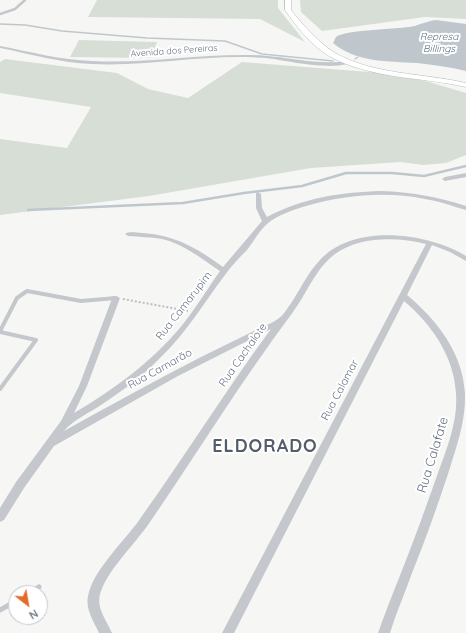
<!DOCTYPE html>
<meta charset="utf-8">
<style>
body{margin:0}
#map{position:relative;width:466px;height:633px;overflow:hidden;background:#f6f7f4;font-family:Quicksand,sans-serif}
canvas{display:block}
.north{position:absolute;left:8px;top:585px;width:40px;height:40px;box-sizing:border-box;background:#fff;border:1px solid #c2c7ce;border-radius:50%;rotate:149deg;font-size:11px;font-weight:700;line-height:16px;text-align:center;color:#667384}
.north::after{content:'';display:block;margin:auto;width:14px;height:18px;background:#e16c29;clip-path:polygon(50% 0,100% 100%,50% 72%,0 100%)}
</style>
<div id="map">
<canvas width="466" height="633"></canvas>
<div class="north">N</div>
</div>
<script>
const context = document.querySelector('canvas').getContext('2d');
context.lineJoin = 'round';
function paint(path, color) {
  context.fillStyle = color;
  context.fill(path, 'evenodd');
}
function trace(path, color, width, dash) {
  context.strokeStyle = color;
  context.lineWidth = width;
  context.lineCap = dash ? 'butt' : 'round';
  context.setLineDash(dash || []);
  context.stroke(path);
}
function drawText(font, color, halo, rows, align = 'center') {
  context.font = font + ' Quicksand,sans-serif';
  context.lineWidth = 4;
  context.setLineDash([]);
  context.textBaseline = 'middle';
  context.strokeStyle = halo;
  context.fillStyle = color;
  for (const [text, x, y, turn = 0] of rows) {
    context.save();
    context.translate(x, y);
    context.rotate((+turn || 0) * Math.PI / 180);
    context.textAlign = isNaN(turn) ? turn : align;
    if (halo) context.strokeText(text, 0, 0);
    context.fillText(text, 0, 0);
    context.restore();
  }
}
paint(new Path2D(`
 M97,0H278V8L305,42L260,19L88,17Z
 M300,0H466V19L425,17L322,31L301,12Z
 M79,40L157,42L151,58L70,57Z
 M5,59L117,73L148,89L188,98L242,62L382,73L429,82L466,93V155L446,163L423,165L401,162L311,168L149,196L0,215V139L67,148L91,107L0,93V62Z`), '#d7ded5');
paint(new Path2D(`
 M436,20L466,24V71C450,67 433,65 417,63C387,61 357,63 333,43C334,42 335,38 336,37C343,30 396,29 409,27C418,26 426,21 436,20Z`), '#bfc7cd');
trace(new Path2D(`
 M0,24L25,25L62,31L147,38L225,41L262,54L333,61
 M355,59L358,57`), '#bfc7cd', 1.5);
trace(new Path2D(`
 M28,210L183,203L244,193L302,186L346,173H392L424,176L466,166`), '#bfc7cd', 2.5);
const primary = new Path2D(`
 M285,0H291V10C303,25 319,43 335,53C374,75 423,73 466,83V87C422,77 370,79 329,56C312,46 296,26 285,10Z`);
trace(primary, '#b7babf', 1);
trace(new Path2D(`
 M123,299L188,311`), '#bcbec0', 2, [2, 2]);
trace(new Path2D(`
 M0,14L15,9L25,0`), '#c4c7cb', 2.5);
trace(new Path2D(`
 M0,331L17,298L27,291L81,301L116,298
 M0,332L36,340L0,389`), '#c4c7cb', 4);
trace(new Path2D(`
 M29,593L39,587
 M0,610L16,601`), '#c4c7cb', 5);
paint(new Path2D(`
 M0,46C31,52 61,60 92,61C145,64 197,54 250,55C283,55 316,66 349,61L351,62C336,71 292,62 274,59C213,52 153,67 92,64C61,63 31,54 0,48Z
 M466,173V177L445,181L442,179L445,177Z
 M381,191C411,192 438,197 466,206V210C452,206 439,201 425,199C386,191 344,195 306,206C293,210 277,215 267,224C259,231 254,241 247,250C239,258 231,266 225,275C203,304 187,332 160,358C143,376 122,391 101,405C89,413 73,420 64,431C109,406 154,381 201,357C220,348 239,338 258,329C264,326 273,323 279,318C282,316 285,312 287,309C298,294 306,275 319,261C352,223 427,232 466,256V261L450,252L432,245L407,295C437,320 463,353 465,394C466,421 456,448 448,474C437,507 425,541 412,573C405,593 396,613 390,633H378C385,613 393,593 401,573C414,540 426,507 438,473C447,448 458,421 456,394C454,356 432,325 404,301L234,633H222L426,244C398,237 360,236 335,254C316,268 307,293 293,312C242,380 198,452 150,522C136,543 110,567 101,591C95,607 106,619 112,633H99C94,622 85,609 88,596C93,569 127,539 142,516C186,454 226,390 271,329L178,376L54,446L24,488L4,520L0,522V508L16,482L61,421L79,386L113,296H116L120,298L87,386L74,413C113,390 150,363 179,329C194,311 206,291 220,271C202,259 184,244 162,239C151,237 139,237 128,236L125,234C129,231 136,233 142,233C175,235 197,248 223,267L262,221L256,208V193L258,192L261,194L262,208L267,217C302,198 342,192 381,191Z`), '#c4c7cb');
paint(primary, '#fff');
drawText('9px', '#667384', '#fff', [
 ["Avenida dos Pereiras",174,51,-4]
]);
drawText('italic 10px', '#627481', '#fff', [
 ["Represa",439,37],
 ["Billings",439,49]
]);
drawText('11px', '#667384', '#fff', [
 ["Rua Camarupim",184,306,-52],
 ["Rua Cachalote",243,355,-55],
 ["Rua Camarão",160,369,-29],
 ["Rua Calamar",340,390,-62]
]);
drawText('13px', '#667384', '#fff', [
 ["Rua Calafate",433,455,-73]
]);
context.letterSpacing = '1px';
drawText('bold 18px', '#545d6a', '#fff', [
 ["ELDORADO",265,447]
]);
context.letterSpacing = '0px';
</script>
